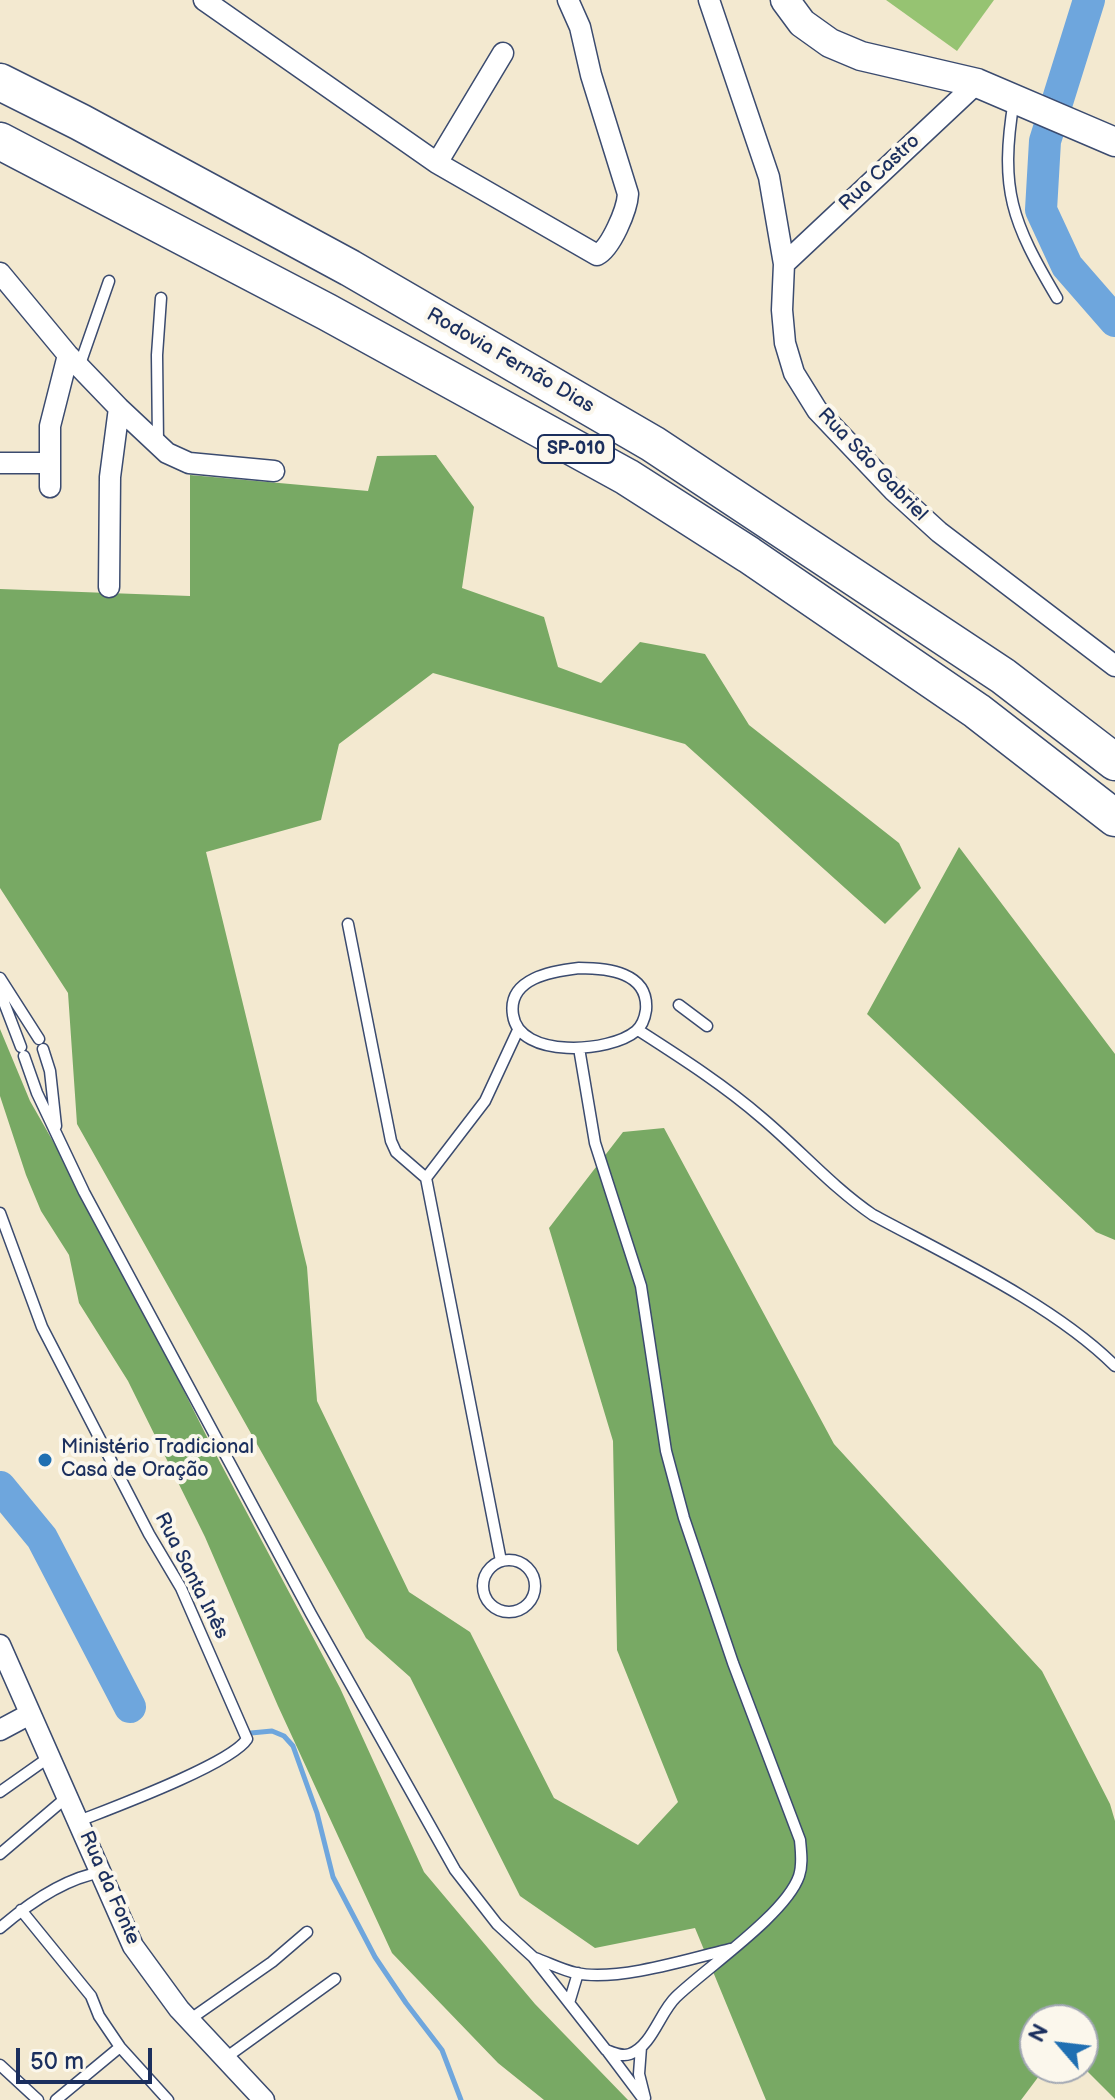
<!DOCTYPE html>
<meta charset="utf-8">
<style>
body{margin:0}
#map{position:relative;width:1115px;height:2100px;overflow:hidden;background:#f3e9d0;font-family:"Balsamiq Sans",sans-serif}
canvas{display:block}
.north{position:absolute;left:1019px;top:2004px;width:80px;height:80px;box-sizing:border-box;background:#fbf7ec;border:2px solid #a1a7b3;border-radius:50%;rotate:298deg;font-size:22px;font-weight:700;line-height:32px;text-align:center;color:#1b2f5e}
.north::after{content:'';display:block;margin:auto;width:28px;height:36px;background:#1f6fb2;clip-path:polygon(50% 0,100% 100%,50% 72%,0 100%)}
.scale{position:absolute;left:16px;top:2048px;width:136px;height:36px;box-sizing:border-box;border:4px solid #1b2f5e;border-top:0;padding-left:10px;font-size:24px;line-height:28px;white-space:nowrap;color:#1b2f5e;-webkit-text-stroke:6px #fbf7ec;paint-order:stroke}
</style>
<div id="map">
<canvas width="1115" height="2100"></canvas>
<div class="north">N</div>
<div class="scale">50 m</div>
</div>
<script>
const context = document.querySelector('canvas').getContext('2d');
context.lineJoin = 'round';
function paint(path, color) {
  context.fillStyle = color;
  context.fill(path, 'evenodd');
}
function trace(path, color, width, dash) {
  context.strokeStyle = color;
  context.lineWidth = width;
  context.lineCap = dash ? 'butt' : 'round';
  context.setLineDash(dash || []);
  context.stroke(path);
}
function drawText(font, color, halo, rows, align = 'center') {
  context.font = font + ' "Balsamiq Sans",sans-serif';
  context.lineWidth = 8;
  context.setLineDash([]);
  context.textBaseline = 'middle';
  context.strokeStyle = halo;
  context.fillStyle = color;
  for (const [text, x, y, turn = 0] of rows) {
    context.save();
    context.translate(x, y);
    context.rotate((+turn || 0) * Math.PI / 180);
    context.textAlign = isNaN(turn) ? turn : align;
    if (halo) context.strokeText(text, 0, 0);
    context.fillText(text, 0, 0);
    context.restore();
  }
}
paint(new Path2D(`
 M886,0H994L957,51Z`), '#96c372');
paint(new Path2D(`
 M436,455L474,507L462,588L544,617L558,667L601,683L640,642L705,654L749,725L899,843L921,888L885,924L685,744L433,673L339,744L321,820L206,852L307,1267L317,1401L409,1592L470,1632L554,1798L638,1845L678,1802L617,1650L613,1441L549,1228L623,1132L664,1128L834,1444L1042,1671L1110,1804L1115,1821V2099L1083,2067V2020H1035V2068H1045L1021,2100H766L695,1928L595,1948L520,1896L410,1677L366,1638L77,1124L68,993L0,888V589L190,596V475L368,491L377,456Z
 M959,847L1115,1054V1240L1096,1232L867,1014Z
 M0,1029L30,1101L103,1229L213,1449L340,1688L424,1872L535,2004L628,2100H544L498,2063L392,1953L278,1706L205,1537L128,1381L79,1303L69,1255L41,1211L26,1175L0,1096Z`), '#78a964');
trace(new Path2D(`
 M251,1733L272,1731L284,1736L293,1746L317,1813L333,1877L375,1957L406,2003L442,2050L461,2100`), '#6ea6dd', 5);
trace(new Path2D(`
 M1089,0L1045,141L1041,210L1067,266L1115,321
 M0,1487L42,1538L130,1707`), '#6ea6dd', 32);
const service = new Path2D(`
 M1014,100C999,190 1012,222 1057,298
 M79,367L109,281
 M158,443L157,355L161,298
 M348,924L391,1141L396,1152L426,1178L501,1561
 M579,968C607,968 649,972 646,1010C645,1017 642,1026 636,1031C610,1053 519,1059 513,1015C507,978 553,971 579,968Z
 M0,978L39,1039
 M0,992L21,1047
 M679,1005L707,1026
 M638,1030C680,1057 724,1085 762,1118C800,1150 832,1187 873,1215C949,1256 1054,1305 1115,1366
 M43,1049L50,1071L56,1126
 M24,1056L37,1093L84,1192L311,1614L455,1870L497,1924L533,1957L606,2050C614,2053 622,2057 630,2054C652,2046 660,2012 676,1997C706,1968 786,1914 799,1876C803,1864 801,1852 800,1840L733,1663L684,1518L666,1451L641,1286L595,1143L579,1048
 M426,1178L485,1101L518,1030
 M0,1213L42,1327L149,1534L181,1588L247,1739C231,1764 112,1808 79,1821
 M483 1586a26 26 0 1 1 52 0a26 26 0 1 1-52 0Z
 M0,1792L48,1758
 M0,1854L67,1797
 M21,1910L91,1996L99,2016L120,2047L168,2100
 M0,1928C28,1904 65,1878 102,1872
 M535,1958C549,1963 562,1970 576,1973C616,1982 690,1959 730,1949
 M569,2003L578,1973
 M189,2020L272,1962L307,1932
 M641,2047L639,2074L645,2098
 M608,2052L644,2100
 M224,2059L335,1979
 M0,2065L38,2100
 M56,2100L120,2047`);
const minor = new Path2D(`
 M204,0L437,163L597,255C611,248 627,210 628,194L591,75L580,27L568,0
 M709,0L769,177L784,264L782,310L785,343L794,373L817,410L894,491L939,532L1115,666
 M437,163L503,53
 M784,264L977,83
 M0,273L68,355L119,408L167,453L189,463L274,471
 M0,463H50
 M50,487V426L68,355
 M109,587L110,477L119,408
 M0,1645L133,1946L179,2009L264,2100
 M0,1730L30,1714`);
const secondary = new Path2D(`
 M785,0L802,23L830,43L861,56L977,83L1115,142`);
const motorway = new Path2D(`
 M0,82L80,122L350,268L653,444L1003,676L1115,762
 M0,141L327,312L627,477L749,555L977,711L1115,818`);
trace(service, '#3b4b6f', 13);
trace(minor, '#3b4b6f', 23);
trace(secondary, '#3b4b6f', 31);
trace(motorway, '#3b4b6f', 39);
trace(service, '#fff', 10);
trace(minor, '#fff', 20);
trace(secondary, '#fff', 28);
trace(motorway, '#fff', 36);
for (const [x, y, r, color] of [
 [45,1460,8,"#1f6fb2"]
]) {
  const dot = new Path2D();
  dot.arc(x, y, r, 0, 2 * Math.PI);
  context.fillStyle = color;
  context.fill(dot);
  trace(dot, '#fbf7ec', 3);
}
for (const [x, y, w] of [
 [576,449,76]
]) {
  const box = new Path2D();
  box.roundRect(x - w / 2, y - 14, w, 28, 6);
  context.fillStyle = '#fbf7ec';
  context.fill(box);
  trace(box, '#1b2f5e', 2);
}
drawText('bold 18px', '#1b2f5e', null, [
 ["SP-010",576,449]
]);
drawText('20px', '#1b2f5e', '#fbf7ec', [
 ["Rua Castro",880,173,-43],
 ["Rodovia Fernão Dias",510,361,30],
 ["Rua São Gabriel",872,465,46],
 ["Rua Santa Inês",191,1576,63],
 ["Rua da Fonte",109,1888,66]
]);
drawText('20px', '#1b2f5e', '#fbf7ec', [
 ["Ministério Tradicional",61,1448],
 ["Casa de Oração",61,1471]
], 'left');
</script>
